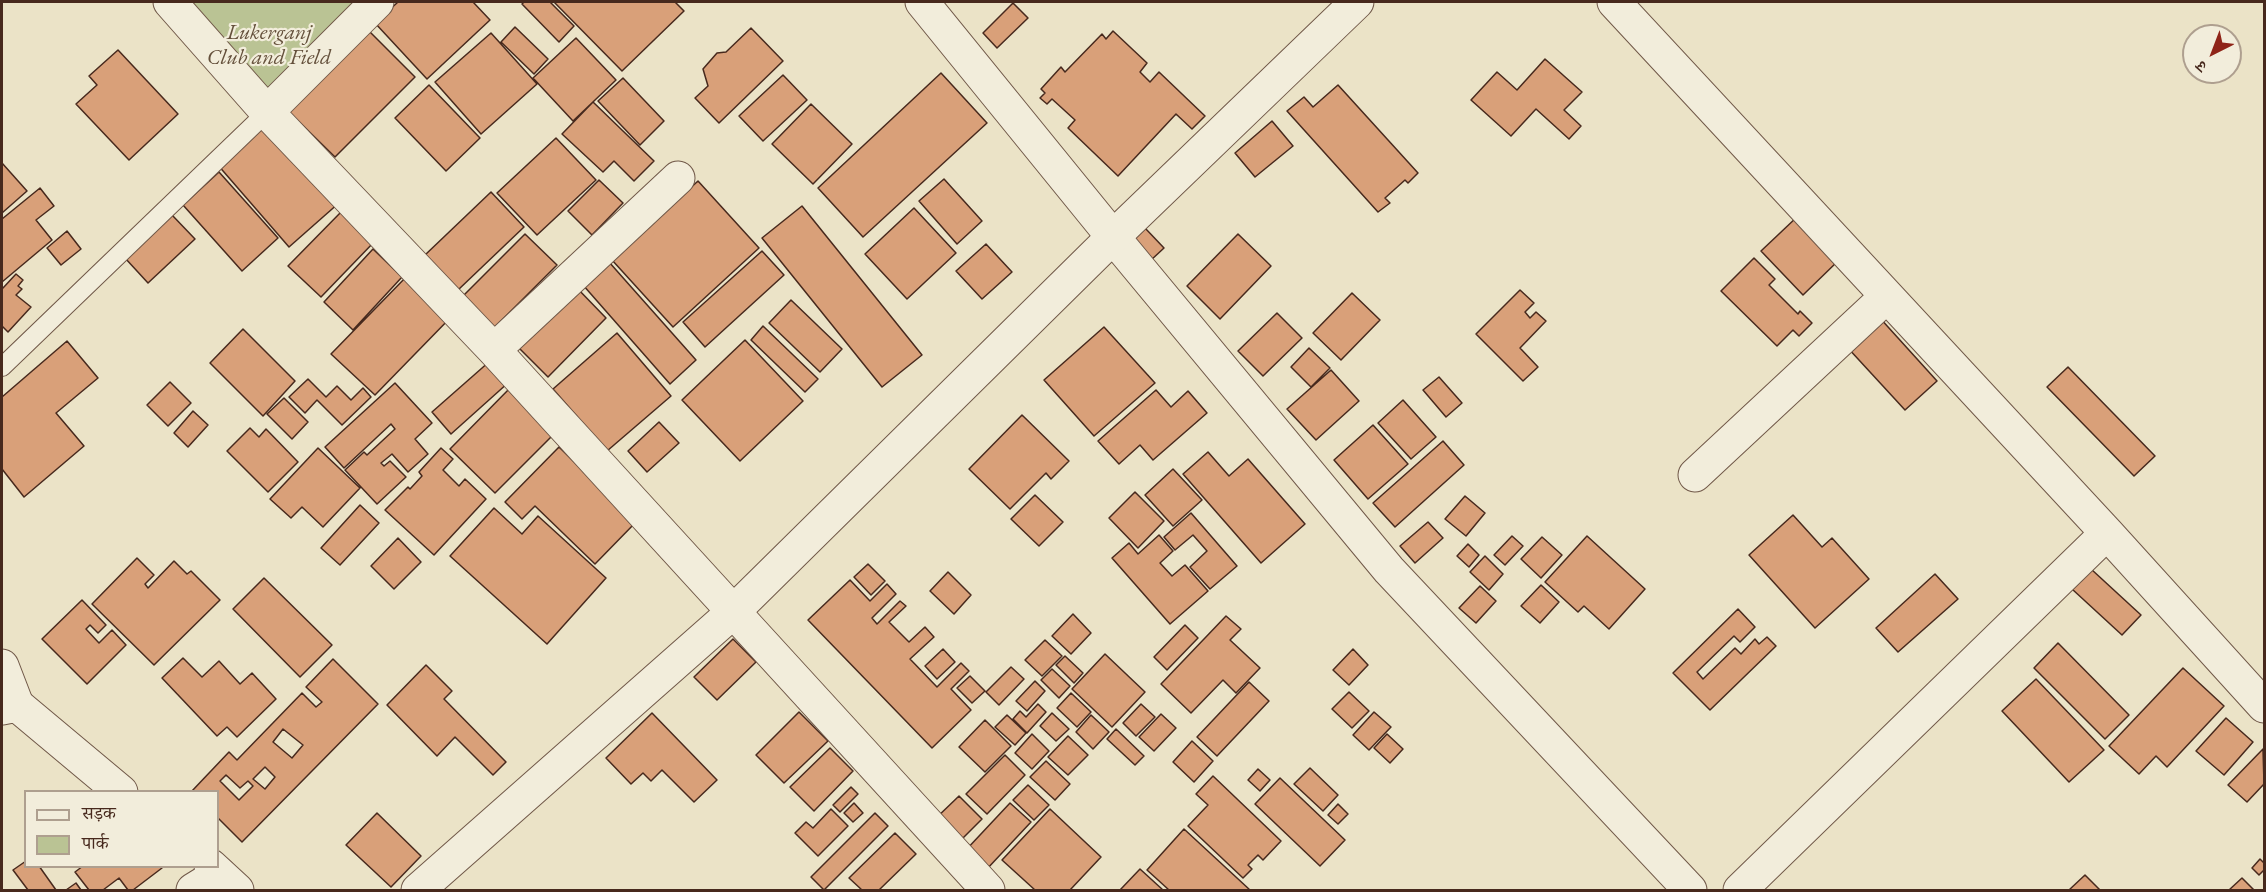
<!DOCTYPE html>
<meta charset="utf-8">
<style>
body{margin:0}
#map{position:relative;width:2266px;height:892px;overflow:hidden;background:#ebe3c7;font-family:"EB Garamond","Noto Serif Devanagari",serif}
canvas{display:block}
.frame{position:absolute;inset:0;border:3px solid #47291d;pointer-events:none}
.legend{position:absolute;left:24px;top:790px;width:195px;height:78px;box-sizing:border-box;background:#f2eddb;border:2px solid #ae9f8f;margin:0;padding:8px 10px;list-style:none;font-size:18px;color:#47291d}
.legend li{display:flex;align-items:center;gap:12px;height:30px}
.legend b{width:30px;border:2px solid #ae9f8f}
.north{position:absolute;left:2182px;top:24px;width:60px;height:60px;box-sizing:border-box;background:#f2eddb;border:2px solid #ae9f8f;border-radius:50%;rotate:222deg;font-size:16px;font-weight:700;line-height:24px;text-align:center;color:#47291d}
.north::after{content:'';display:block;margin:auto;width:21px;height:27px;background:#8f2418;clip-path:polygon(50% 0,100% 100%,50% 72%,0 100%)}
</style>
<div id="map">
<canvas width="2266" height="892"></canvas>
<div class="frame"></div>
<ul class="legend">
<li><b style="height:8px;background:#f2eddb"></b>सड़क</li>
<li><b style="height:16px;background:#bac394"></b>पार्क</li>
</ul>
<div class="north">उ</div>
</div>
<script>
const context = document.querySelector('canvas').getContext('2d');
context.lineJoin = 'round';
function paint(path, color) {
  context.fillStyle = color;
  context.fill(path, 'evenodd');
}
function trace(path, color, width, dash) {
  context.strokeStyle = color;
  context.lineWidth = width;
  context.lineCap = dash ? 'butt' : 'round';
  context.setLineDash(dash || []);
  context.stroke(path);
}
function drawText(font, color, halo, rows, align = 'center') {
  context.font = font + ' "EB Garamond",serif';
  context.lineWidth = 4.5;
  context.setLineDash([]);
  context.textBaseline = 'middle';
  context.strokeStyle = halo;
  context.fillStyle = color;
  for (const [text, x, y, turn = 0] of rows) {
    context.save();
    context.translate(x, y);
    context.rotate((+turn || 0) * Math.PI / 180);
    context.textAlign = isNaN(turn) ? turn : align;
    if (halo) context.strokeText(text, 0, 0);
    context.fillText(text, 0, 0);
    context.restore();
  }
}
paint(new Path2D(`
 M170,2H381L267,112Z`), '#bac394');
const building = new Path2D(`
 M398,2H473L490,20L427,79L375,23Z
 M524,2H550L574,26L559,42L522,4Z
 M554,2H675L684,11L622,71Z
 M1013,3L1028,18L997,48L983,33Z
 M515,27L548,59L534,74L501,42Z
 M751,28L783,61L719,123L695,98L708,86L703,69L717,53L726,52Z
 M369,31L415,77L335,157L288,111Z
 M1113,31L1147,63L1140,72L1150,82L1159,72L1205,116L1192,129L1176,114L1118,176L1068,128L1075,120L1052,99L1047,104L1040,98L1045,93L1041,89L1061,67L1065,72L1102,34L1106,39Z
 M491,33L537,84L481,134L435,82Z
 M576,38L616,80L573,121L533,78Z
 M118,50L178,114L129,160L76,104L97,85L89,76Z
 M1545,59L1582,92L1564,110L1581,126L1569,139L1536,109L1511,136L1471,100L1497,72L1517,90Z
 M941,73L987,123L863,237L818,188Z
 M783,75L807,100L763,141L739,116Z
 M623,78L664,121L640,145L598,101Z
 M429,85L480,138L446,171L395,118Z
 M1338,85L1418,173L1408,183L1405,180L1385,198L1390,203L1378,212L1287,111L1304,97L1313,107Z
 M593,102L654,161L634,181L614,161L603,172L562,134Z
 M811,104L852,144L813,184L772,144Z
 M268,120L340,202L289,247L217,164Z
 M1272,121L1293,146L1255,177L1235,153Z
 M556,138L596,180L537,235L497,193Z
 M2,163L27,191L2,213Z
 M219,172L278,238L242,271L183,205Z
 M944,179L982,221L957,244L919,201Z
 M599,180L623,203L592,235L568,211Z
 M698,181L759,248L673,327L612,260Z
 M40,188L54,206L36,220L52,240L2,282V219Z
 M491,192L524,227L458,290L425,255Z
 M802,206L922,355L882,387L762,238Z
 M914,208L956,253L907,299L865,254Z
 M343,210L375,241L321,297L288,266Z
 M172,215L195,239L148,283L125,258Z
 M1798,216L1839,260L1803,295L1761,251Z
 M1145,228L1164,248L1150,261L1131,242Z
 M67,231L81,249L61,265L47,248Z
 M525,234L557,265L494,328L462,297Z
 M1238,234L1271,266L1220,319L1187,286Z
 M986,244L1012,272L982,299L956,271Z
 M373,249L402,277L353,330L324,302Z
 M762,251L784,275L705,347L683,322Z
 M1754,258L1775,279L1769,285L1798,314L1800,311L1812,323L1799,336L1793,330L1777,346L1721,291Z
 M609,262L696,360L670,384L583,285Z
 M16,274L23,280L18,286L22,289L16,295L31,307L8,332L2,326V287L3,288Z
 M409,274L453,315L375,395L331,354Z
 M575,286L606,318L548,377L516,345Z
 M1520,290L1534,303L1525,312L1530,318L1536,312L1546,321L1520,348L1538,367L1523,381L1476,334Z
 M1352,293L1380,320L1341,360L1313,333Z
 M791,300L842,349L820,372L769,323Z
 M1277,313L1302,338L1263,376L1238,351Z
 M1879,317L1937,381L1905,410L1847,347Z
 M763,326L818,379L805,392L751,340Z
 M1104,327L1155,383L1094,436L1044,380Z
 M243,329L295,381L263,416L210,363Z
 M617,333L671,396L607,451L553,389Z
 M745,340L803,401L740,461L682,400Z
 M67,341L98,378L56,413L84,446L24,497L2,469V397Z
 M1309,348L1330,368L1311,387L1291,367Z
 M490,361L509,382L451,434L432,412Z
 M2068,367L2155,456L2134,476L2047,387Z
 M1331,370L1359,401L1316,440L1287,409Z
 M1439,377L1462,403L1446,417L1423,390Z
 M308,379L326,397L337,386L351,400L363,388L371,397L342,425L317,400L305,413L289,397Z
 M170,382L191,403L168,426L147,405Z
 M395,383L432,423L415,439L428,454L408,472L392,454L381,463L384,466L390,461L406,477L377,504L345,470L364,452L367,455L395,429L391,424L344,468L325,447Z
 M513,385L558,430L495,493L450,449Z
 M1156,390L1171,407L1188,391L1207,413L1153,460L1140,445L1119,464L1098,441Z
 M284,398L308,422L292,439L267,414Z
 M1403,400L1436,437L1411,459L1378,423Z
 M193,411L208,425L188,447L174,433Z
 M1022,415L1069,461L1051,479L1046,473L1010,509L969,469Z
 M659,422L679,443L647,472L628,451Z
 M1373,425L1408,464L1368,499L1334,460Z
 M250,428L259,437L266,429L298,462L268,492L227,451Z
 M1443,441L1464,465L1395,527L1373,503Z
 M559,447L636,522L595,564L535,506L522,519L505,502Z
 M318,448L360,488L323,527L302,507L291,518L270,499Z
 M441,448L453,459L443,470L459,486L465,479L486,499L434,555L385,510L408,487L410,489L422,476L419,472Z
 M1208,452L1229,476L1248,459L1305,524L1261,563L1183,474Z
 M1173,469L1202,500L1173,526L1145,495Z
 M1135,492L1164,521L1138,548L1109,518Z
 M1035,495L1063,522L1039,546L1011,519Z
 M1465,496L1485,513L1466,536L1445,519Z
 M360,505L379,523L340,565L321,548Z
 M494,508L522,534L538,516L606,578L547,644L450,556Z
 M1191,513L1237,566L1210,589L1190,567L1207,551L1193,535L1175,550L1164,537Z
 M1793,515L1822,547L1832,538L1869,579L1815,628L1749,555Z
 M1428,522L1443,538L1415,563L1400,546Z
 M1159,535L1173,551L1160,563L1172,576L1185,565L1208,591L1170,624L1112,558L1129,543L1138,554Z
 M1512,536L1523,546L1505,565L1494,555Z
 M1587,536L1645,589L1609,629L1584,606L1578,612L1545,582Z
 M1542,537L1562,555L1541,578L1521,559Z
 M398,538L421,562L394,589L371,566Z
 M1468,544L1479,555L1469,567L1457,556Z
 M1485,556L1503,574L1489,590L1470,572Z
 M137,558L154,575L145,584L148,588L174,561L187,574L191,571L220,600L154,665L92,604Z
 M868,564L885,581L871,595L854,577Z
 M2091,569L2141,615L2122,635L2072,589Z
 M948,572L971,595L954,614L930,591Z
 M1935,574L1958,599L1898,652L1876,628Z
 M264,578L332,645L300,677L233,609Z
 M850,580L870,601L887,584L896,594L872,618L877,624L900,601L906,606L889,622L909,642L925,627L934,637L910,659L937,687L961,663L969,671L951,689L971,710L932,748L808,620Z
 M1541,585L1559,602L1540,623L1521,606Z
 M1480,586L1496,601L1476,623L1459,608Z
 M82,600L106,625L98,633L90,625L86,629L99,643L112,630L126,645L87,684L42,639Z
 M1738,609L1755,627L1740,642L1734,636L1697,672L1703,679L1735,648L1741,654L1755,639L1759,644L1767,637L1776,646L1710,710L1673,673Z
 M1073,614L1091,633L1071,654L1052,636Z
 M1226,616L1241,629L1230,640L1260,668L1236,693L1223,680L1191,713L1161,684Z
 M1185,625L1198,638L1167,670L1154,657Z
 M733,639L756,662L717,700L694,677Z
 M1045,640L1062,656L1042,676L1025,660Z
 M2058,643L2129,715L2105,739L2034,668Z
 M943,649L955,662L937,679L925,666Z
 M1353,649L1368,665L1349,685L1333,670Z
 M1105,654L1145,692L1112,727L1072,689Z
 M1065,656L1083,673L1074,683L1056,665Z
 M183,658L202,677L219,661L240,684L252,673L276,699L237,737L227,727L217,736L162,678Z
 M333,659L378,704L242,842L218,818V792H191L229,752L237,760L302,693L316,707L322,702L306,687ZM283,729L303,745L292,758L273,742ZM265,767L275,777L265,789L253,779ZM226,775L240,788L248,781L253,786L239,800L220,781Z
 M426,665L452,691L444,699L506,762L493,775L455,737L437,756L387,705Z
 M1011,667L1024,679L999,705L986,692Z
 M2183,668L2224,706L2167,767L2156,756L2139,774L2109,746Z
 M1052,669L1070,686L1059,698L1041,680Z
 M970,676L985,691L972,703L957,688Z
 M2036,679L2104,750L2069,782L2002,711Z
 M1035,681L1045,691L1027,711L1016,701Z
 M1249,682L1269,701L1217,756L1197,737Z
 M1349,692L1369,711L1352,728L1332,709Z
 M1071,693L1091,712L1077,727L1057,708Z
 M1038,704L1046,712L1027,733L1013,719L1020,711L1026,717Z
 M1141,704L1155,717L1136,736L1123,723Z
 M799,712L828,741L784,783L756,755Z
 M1374,712L1391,727L1369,750L1353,735Z
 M652,713L717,780L694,802L662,770L651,781L643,773L631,784L606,758Z
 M1052,713L1069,729L1056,741L1040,726Z
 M1161,714L1176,728L1154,751L1139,737Z
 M1007,715L1026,733L1015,745L995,727Z
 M1091,715L1109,732L1093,749L1076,732Z
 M2226,718L2253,742L2224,775L2196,751Z
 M985,720L1011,746L985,772L959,747Z
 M1116,729L1144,756L1135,765L1107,739Z
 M1032,734L1049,751L1032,769L1015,753Z
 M1387,734L1403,749L1390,763L1374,748Z
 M1068,736L1088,755L1068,775L1048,757Z
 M1192,741L1213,761L1194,782L1173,762Z
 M830,748L853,771L814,811L790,787Z
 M2263,749L2264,784L2247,802L2228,785Z
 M1005,755L1025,775L987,814L966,794Z
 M1046,761L1070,784L1055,800L1030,777Z
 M1310,768L1338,795L1323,811L1294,784Z
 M1258,769L1270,780L1260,791L1248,780Z
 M1213,776L1281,841L1263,860L1258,855L1248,865L1252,869L1243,878L1188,826L1208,805L1196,794Z
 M1280,778L1345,840L1320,866L1255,804Z
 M1028,785L1049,805L1034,820L1013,800Z
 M851,787L858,794L840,812L833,805Z
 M959,796L982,819L957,844L933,821Z
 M854,803L863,813L853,822L844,813Z
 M1010,803L1031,822L986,870L965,851Z
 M1338,804L1348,814L1338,824L1328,815Z
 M831,809L848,826L818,856L795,833L806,822L813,828Z
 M1050,809L1101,857L1070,890H1035L1002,860Z
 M377,813L421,856L391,887L346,845Z
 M875,813L888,826L824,890L811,877Z
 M1184,829L1250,890H1169L1147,870Z
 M895,833L916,854L879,890H862L849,878Z
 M2260,859L2264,863V870L2259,875L2252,868Z
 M26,861V866H39L56,890H28L13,870Z
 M83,866H161L162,868L133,890H128L119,878L103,890H89L75,872Z
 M1140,869L1163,890H1120Z
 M2085,875L2100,890H2069Z
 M2242,878L2254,890H2229Z
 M76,883L81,890H66Z`);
paint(building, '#d9a079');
trace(building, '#47291d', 1.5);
const service = new Path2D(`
 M2,367L267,112`);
const minor = new Path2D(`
 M170,2L267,112L494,350L988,890
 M922,2L1113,237L1389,570L1690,890
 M1614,2L2107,533L2264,706
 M267,112L377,2
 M494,350L678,178
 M1695,475L1886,297
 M2,666L17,705
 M193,890L219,874
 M1740,890L2107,533`);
const tertiary = new Path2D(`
 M2,708L17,705L121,792
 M211,866L237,890
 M418,890L732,613L1113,237L1357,2`);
trace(service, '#705848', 20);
trace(minor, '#705848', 35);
trace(tertiary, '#705848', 35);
trace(service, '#f2eddb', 18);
trace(minor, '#f2eddb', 33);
trace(tertiary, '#f2eddb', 33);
drawText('italic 22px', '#64503b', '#f2eddb', [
 ["Lukerganj",269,33],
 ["Club and Field",269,58]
]);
</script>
